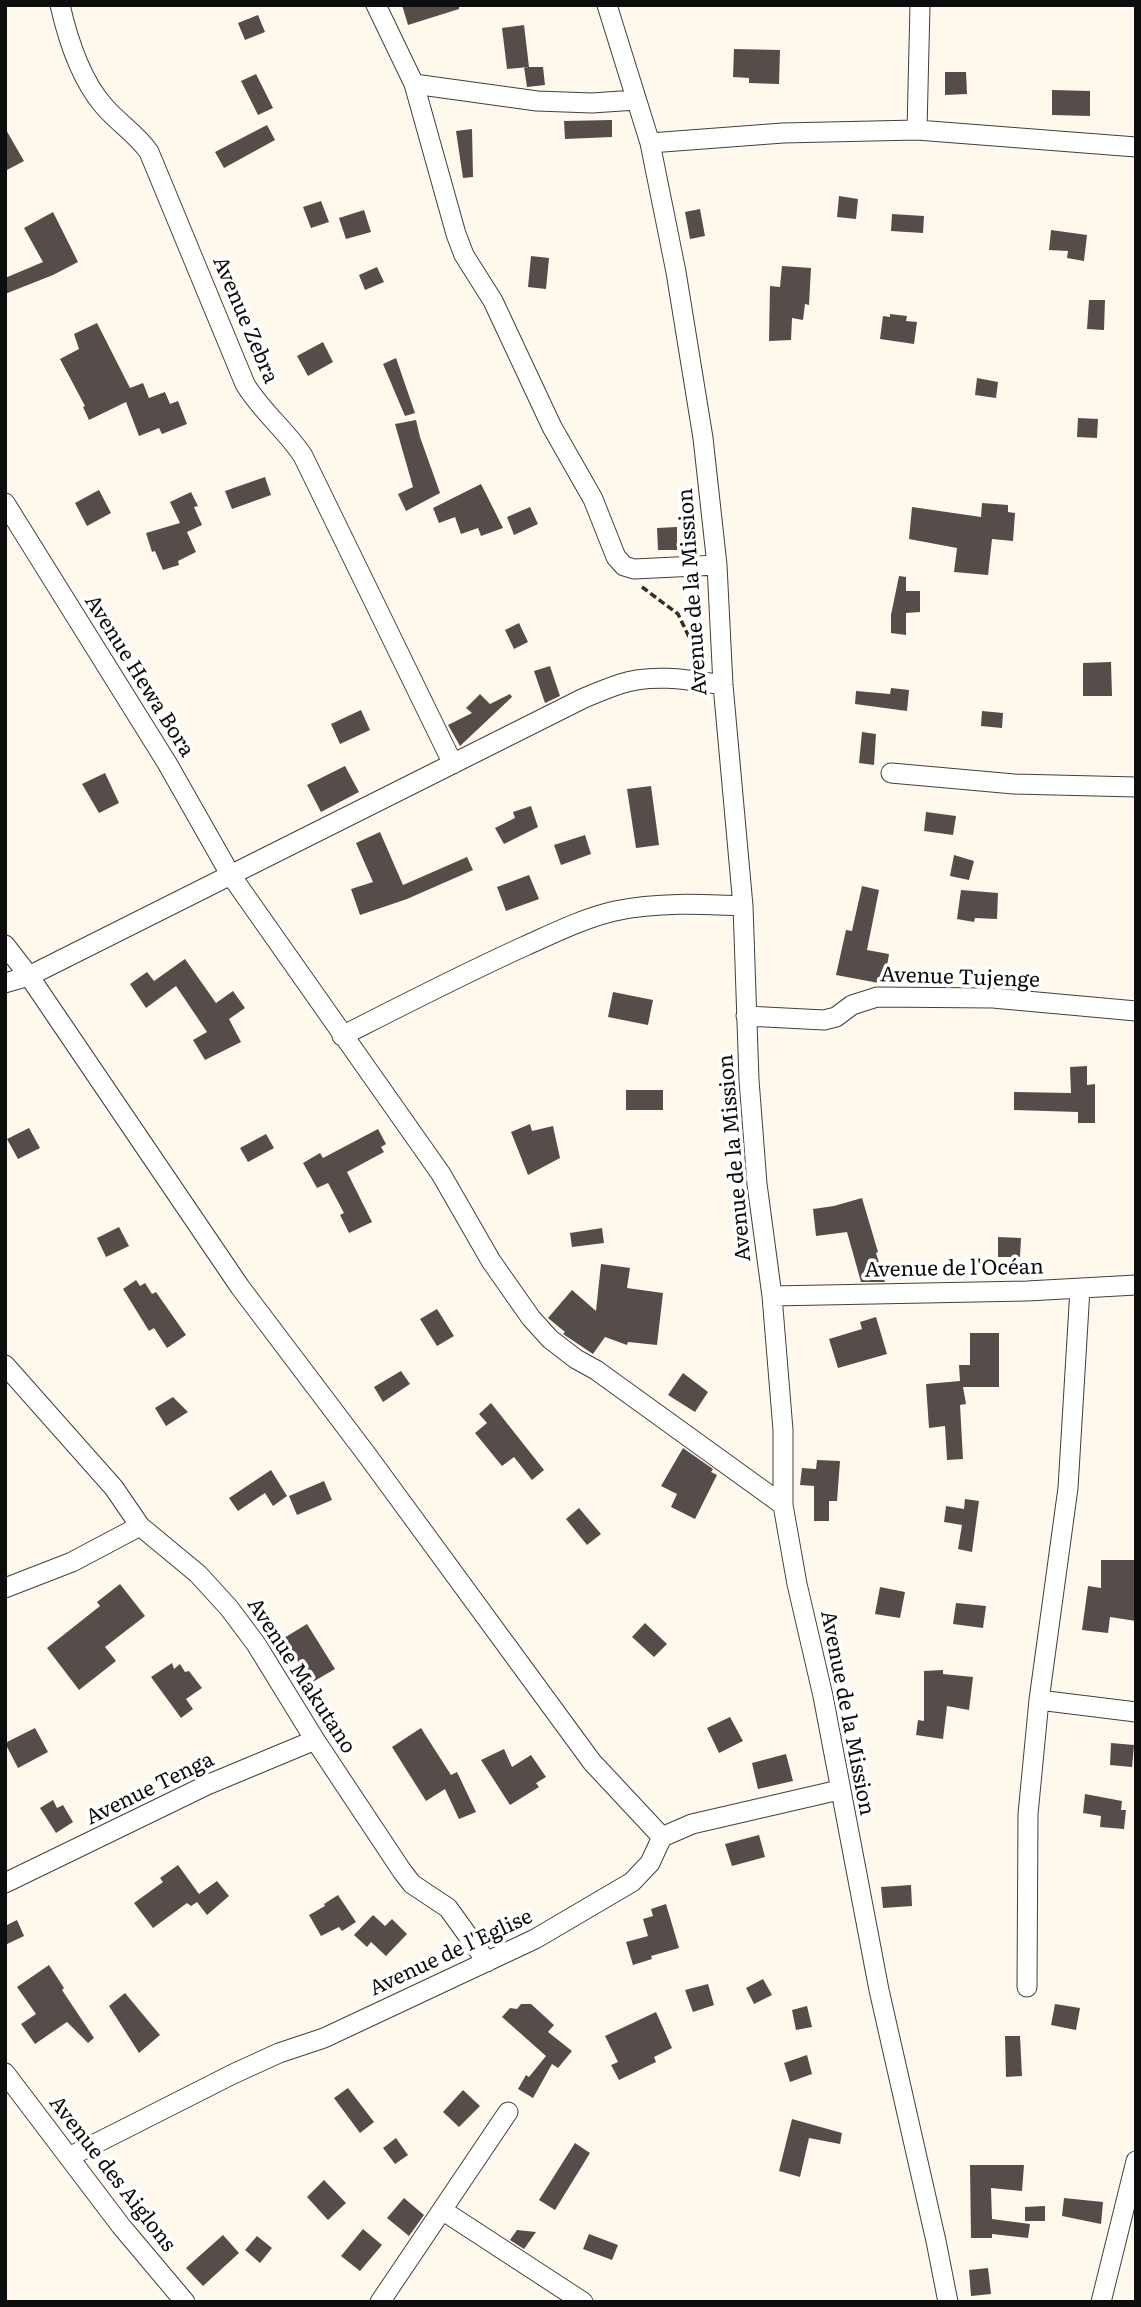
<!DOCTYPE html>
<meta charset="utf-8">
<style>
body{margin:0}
#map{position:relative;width:1141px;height:2307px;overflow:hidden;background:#fff9ed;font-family:Literata,serif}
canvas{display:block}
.frame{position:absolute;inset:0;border:7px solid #0d0d0d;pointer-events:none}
</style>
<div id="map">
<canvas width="1141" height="2307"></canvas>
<div class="frame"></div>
</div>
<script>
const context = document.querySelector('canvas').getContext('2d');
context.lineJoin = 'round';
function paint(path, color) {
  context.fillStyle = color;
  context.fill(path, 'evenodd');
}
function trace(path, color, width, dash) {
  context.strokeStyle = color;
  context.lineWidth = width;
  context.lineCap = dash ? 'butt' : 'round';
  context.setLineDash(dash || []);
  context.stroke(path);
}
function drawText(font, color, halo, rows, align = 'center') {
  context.font = font + ' Literata,serif';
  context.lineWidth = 7;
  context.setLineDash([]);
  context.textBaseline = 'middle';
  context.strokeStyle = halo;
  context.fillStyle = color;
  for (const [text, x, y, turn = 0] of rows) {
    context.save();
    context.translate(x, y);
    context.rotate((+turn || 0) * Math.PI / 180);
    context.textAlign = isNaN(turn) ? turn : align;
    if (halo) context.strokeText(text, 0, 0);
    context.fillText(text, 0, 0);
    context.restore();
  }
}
paint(new Path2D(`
 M402,5H459V9L408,25Z
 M258,15L265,32L245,40L238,23Z
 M524,25L529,67L507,69L502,28Z
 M734,49L780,50L779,84L749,83V78L733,77Z
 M524,67H543L545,85L527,87Z
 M945,72H966L967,94L945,95Z
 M256,74L273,108L258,115L241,81Z
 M1052,90L1090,91V116L1052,115Z
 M612,120V137L565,139L564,121Z
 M267,125L275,140L224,168L215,152Z
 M5,128L24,161L5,171Z
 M472,129L473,177L463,178L456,131Z
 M839,196L858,199L856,219L837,217Z
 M321,201L329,222L311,228L303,207Z
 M700,209L705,236L690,239L685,212Z
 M364,210L371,232L346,239L339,218Z
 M53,212L78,262L53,275L5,294V278L43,262L24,228Z
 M892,214L924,216L923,233L891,231Z
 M1051,230L1087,235L1084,261L1067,258L1068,251L1049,250Z
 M531,256L549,258L546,289L528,287Z
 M782,266L811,268L809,305L805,304L803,320L792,318L791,340L769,341L770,286L780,287Z
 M377,267L384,282L365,290L359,275Z
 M1089,300H1105L1104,330L1087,329Z
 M890,314L907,316L906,321L917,322L914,344L880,339L883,316L890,317Z
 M97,323L130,388L143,383L149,398L165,392L170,404L178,401L187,424L162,434L159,428L139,436L126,402L89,420L83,407L85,406L60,359L79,349L74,334Z
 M323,342L333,362L308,376L297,356Z
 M396,358L415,413L405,416L383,364Z
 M977,378L998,382L996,398L975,395Z
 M1078,418L1098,419L1097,438L1077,437Z
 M416,420L420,437L440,493L406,511L398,494L413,487L395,424Z
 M265,477L271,495L232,509L225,491Z
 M481,484L503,528L481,536L478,528L461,534L455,517L439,523L433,508Z
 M99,490L111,513L87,526L75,503Z
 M191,492L198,506L194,507L202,525L187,532L196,552L178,561L179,565L163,570L155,551L152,552L146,533L180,523L170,502Z
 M982,503L1008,505V512L1015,513L1013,541L992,539L988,575L954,572L957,548L909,539L912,507L981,517Z
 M530,507L538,524L514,535L507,517Z
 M677,527V550H658L657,528Z
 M899,576L906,577V591H920V612L906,613V635L891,633V615Z
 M519,623L528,642L514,649L505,630Z
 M1111,662L1112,696H1083V663Z
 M550,666L560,696L545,703L534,671Z
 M891,688L909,690L907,711L855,704L856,691L890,694Z
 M480,694L490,704L510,694L512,697L460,746L448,725L472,713L466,708Z
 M361,710L370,730L340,744L331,724Z
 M982,711L1003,713L1002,728L981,726Z
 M862,732L876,734L874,765L859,763Z
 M345,766L359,792L321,812L307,785Z
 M105,773L119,803L99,813L82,784Z
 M651,786L659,845L636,848L627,789Z
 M531,806L538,827L504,844L495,828L515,818L513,812Z
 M926,812L956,816L953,835L924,831Z
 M380,832L403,885L467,857L473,870L407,899L360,915L351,889L373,882L356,843Z
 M585,835L591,854L561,865L554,845Z
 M954,855L974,861L969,880L950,876Z
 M529,875L539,899L506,911L497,887Z
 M862,886L879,890L867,950L889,954L884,984L836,975L846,930L852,931Z
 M961,890L998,893L997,919L975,918L974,922L957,919Z
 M185,959L216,1003L233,991L245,1008L229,1019L241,1042L205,1060L193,1040L207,1032L176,986L146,1008L130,984L147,972L154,981Z
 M613,992L653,1000L648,1025L608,1017Z
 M1087,1066V1085L1095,1084V1123H1078V1112L1014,1110V1092L1071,1093L1070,1067Z
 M626,1090H663V1110H626Z
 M530,1124L532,1131L553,1126L560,1158L528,1175L511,1132Z
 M29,1128L40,1148L18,1159L7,1139Z
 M378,1129L386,1144L381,1147L384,1152L347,1172L372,1222L349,1233L340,1215L344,1213L328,1183L317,1188L303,1163L320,1153L323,1158Z
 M266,1134L274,1148L248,1162L240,1148Z
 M862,1198L878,1252L876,1253L885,1282H861L847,1232L816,1236L813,1209L834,1206Z
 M119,1227L129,1246L106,1257L97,1238Z
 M602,1228L604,1243L572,1247L570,1233Z
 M998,1237L1021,1238L1020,1257H998Z
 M601,1264L630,1268L627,1288L663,1293L657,1345L628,1342L627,1345L605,1337L593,1354L563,1334L565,1332L548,1318L572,1290L596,1311Z
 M136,1280L140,1286L145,1283L152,1294L156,1292L186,1335L167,1348L154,1328L149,1331L123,1289Z
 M437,1309L454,1336L437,1346L420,1319Z
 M876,1317L887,1354L838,1368L829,1339L862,1329L860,1322Z
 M970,1333H999V1387H963L966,1404L960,1405L963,1459L947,1460L945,1426L929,1428L926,1384L960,1381L959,1365H970Z
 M401,1371L410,1384L383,1402L374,1387Z
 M683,1373L708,1392L695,1412L668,1395Z
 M173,1397L188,1412L166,1426L155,1408Z
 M491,1403L544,1470L532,1480L514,1457L502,1466L475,1433L487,1423L479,1414Z
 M683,1448L713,1469L711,1472L717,1475L695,1519L671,1507L677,1494L661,1486Z
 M817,1460L840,1461L837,1501H829V1521H814V1486L800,1485L802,1468L816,1469Z
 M271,1470L287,1496L273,1506L265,1493L238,1511L229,1498Z
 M324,1481L332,1500L297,1515L289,1496Z
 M965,1499L979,1501L972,1552L958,1549L962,1525L944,1522L946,1506L964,1509Z
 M579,1508L601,1534L587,1545L566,1519Z
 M1101,1560H1136V1621L1110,1617L1108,1633L1082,1630L1088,1586L1101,1588Z
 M120,1584L145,1616L105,1647L116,1661L79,1690L47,1648L100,1606L97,1602Z
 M880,1587L905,1592L900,1618L875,1614Z
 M956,1603L986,1606L983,1628L953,1624Z
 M645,1623L667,1644L654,1657L632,1637Z
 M307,1624L335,1669L311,1683L284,1638Z
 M172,1663L174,1669L180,1664L185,1672L189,1671L202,1688L186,1699L193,1709L181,1718L151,1677Z
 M943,1670V1674L973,1677L969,1710L947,1706L943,1739L916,1735L918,1720L924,1721V1671Z
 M730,1717L743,1741L719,1753L707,1728Z
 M35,1728L48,1752L18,1768L5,1743Z
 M421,1728L451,1775L457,1772L476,1812L459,1819L445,1789L426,1801L392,1747Z
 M1111,1743L1134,1745L1132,1767L1110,1765Z
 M504,1749L512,1767L531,1755L546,1777L536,1783L539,1787L510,1805L481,1760Z
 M786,1754L793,1781L758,1789L752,1763Z
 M1085,1794L1122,1801L1121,1810H1126L1124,1829L1100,1827L1101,1816L1083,1813Z
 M53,1800L57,1808L63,1805L73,1822L56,1833L40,1808Z
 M759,1835L765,1857L732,1866L725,1844Z
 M178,1865L199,1894L217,1881L229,1896L207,1915L197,1902L191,1906L187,1903L153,1928L134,1903L163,1882L160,1878Z
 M911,1885L912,1906L883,1908L881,1887Z
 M338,1895L356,1922L342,1931L339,1927L321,1936L309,1915L325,1906L324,1904Z
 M666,1904L679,1948L651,1956L652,1959L633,1965L626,1942L648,1936L643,1919L653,1916L651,1909Z
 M373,1915L385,1926L392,1919L407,1934L386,1956L371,1942L367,1947L354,1935Z
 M17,1920L24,1936L5,1945V1926Z
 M49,1965L64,1988L62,1990L94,2038L88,2043L67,2022L35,2044L21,2024L36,2014L17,1987Z
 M763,1979L772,1995L754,2004L746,1988Z
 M708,1984L714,2005L693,2012L685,1990Z
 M125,1993L160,2035L139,2053L109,2006Z
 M521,2004H531L554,2025L548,2032L572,2051L558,2068L552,2064L533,2098L518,2089L526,2075L529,2077L546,2056L502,2017L510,2008L517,2009Z
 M1055,2004L1080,2008L1076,2030L1051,2025Z
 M807,2006L812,2027L796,2030L792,2010Z
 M656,2012L672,2048L654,2057L656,2062L619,2080L611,2065L618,2062L605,2036Z
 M1005,2036H1020L1022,2076L1006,2077Z
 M807,2055L812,2074L790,2082L784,2063Z
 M348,2088L374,2122L360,2133L334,2098Z
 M463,2090L480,2106L459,2127L443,2112Z
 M792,2119L842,2133L840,2144L809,2138L800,2177L779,2171Z
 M396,2138L408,2155L395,2164L383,2148Z
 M575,2143L590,2153L555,2210L539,2200Z
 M970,2165H1024L1022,2191L991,2188L992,2219L1030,2224L1028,2238L992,2234V2238H971Z
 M324,2180L346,2203L328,2220L307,2197Z
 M404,2198L424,2215L409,2236L387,2218Z
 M1064,2198L1103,2202L1101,2224L1062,2216Z
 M1045,2206V2221H1025V2207Z
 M363,2229L382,2245L360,2271L341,2256Z
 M517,2230L536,2232L524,2249L510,2240Z
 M589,2234L618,2245L612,2260L583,2249Z
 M223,2235L239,2253L203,2286L186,2268Z
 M257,2236L272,2248L260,2263L245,2250Z
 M988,2268L991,2294L971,2296L969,2270Z`), '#554d49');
const minor = new Path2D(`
 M60,5C68,40 80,78 103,105C118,123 137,134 149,152L245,384C261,411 286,430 303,456L453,764
 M376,5L414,84L456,234L464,255L493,301L552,427L593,499L616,557L624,566L634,569L717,565
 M607,5L650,143L676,272L703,438L717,565L723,685L743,906L749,1080L757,1184L772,1296L783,1430V1505L797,1584L823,1696L879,1990L936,2241L948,2302
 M414,84L537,101L592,103L636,100
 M917,130L920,5
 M650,143L783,133L917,130L1136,147
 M5,503L167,763L230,874L441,1174L491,1261L531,1318L550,1339L576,1359L596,1370L783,1505
 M891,773L1014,784L1136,787
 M5,945L29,976L240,1287L367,1455L592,1762L662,1837
 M5,983L29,976L584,698C596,693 608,688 620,684C653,673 690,680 723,685
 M746,1016L824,1020L836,1017L852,1005L877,997L993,998L1136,1011
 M342,1036C403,1005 463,974 525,946C554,933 584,918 615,911C657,902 700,904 743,906
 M772,1296L1027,1291L1136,1285
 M5,1365L114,1488L140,1526L198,1574L229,1608L256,1644L315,1740L402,1871L412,1884L448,1908L487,1962
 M5,1588L72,1562L140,1526
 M1039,1700L1136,1712
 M5,1883L207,1785L315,1740
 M1027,1987L1028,1814L1039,1700L1068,1488L1080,1289
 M5,2073L121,2226L185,2302
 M69,2157L233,2074L279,2053L324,2038L535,1939L632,1882L650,1863L662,1837L692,1824L839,1790
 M442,2210L583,2302
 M380,2302L508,2112
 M1101,2302L1136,2161`);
trace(minor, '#404040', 21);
trace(new Path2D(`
 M642,587L678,614L702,664`), '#2f2f2f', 3.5, [7, 3.5]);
trace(minor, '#fff', 19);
drawText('21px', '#0d0d0d', '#fff', [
 ["Avenue Zebra",245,320,67],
 ["Avenue de la Mission",693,592,-94],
 ["Avenue Hewa Bora",139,676,58],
 ["Avenue Tujenge",960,978,2],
 ["Avenue de la Mission",735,1158,-95],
 ["Avenue de l'Océan",954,1269,-1],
 ["Avenue Makutano",301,1676,57],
 ["Avenue de la Mission",847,1713,79],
 ["Avenue Tenga",150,1789,-26],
 ["Avenue de l'Eglise",451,1953,-25],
 ["Avenue des Aiglons",112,2174,52]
]);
</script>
